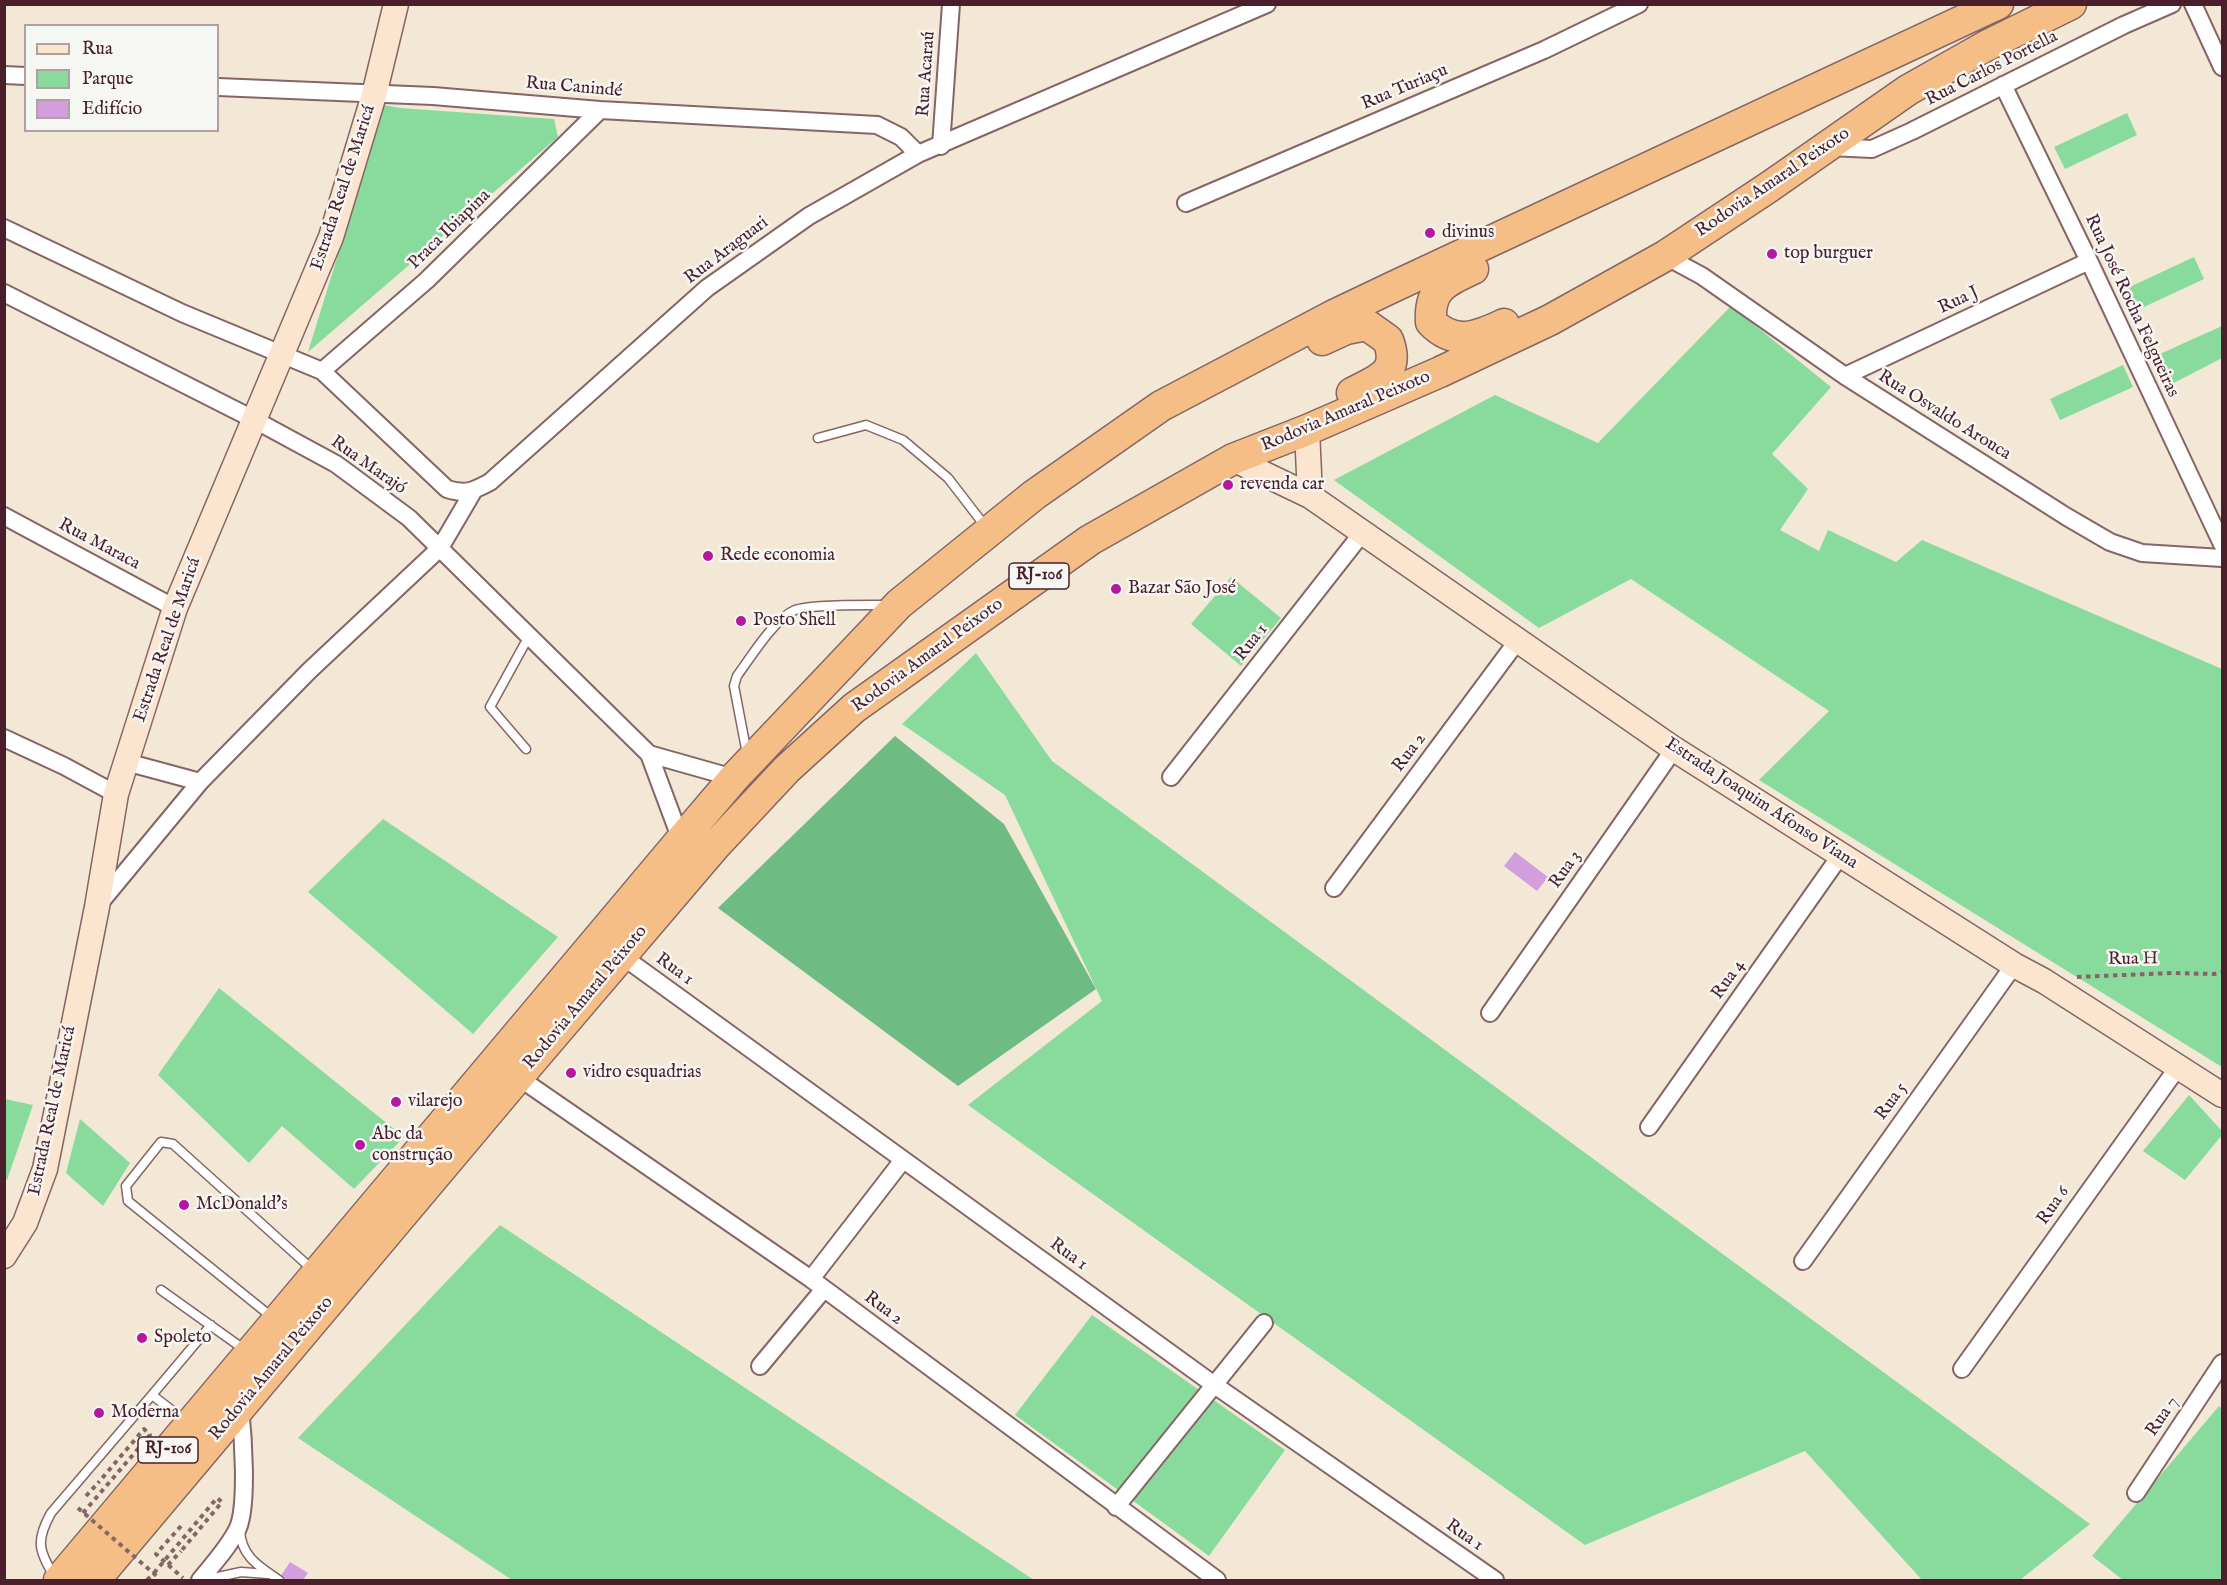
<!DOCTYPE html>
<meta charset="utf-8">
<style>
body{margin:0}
#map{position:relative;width:2227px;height:1585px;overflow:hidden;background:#f2e8d5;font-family:"IM FELL English",serif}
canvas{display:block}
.frame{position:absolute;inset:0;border:6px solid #4a1f2b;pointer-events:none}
.legend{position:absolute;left:24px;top:24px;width:195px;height:108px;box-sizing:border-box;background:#f6f6f2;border:2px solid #b1a0a2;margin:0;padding:8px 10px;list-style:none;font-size:18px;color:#4a1f2b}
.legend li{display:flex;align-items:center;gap:12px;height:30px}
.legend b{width:30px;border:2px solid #b1a0a2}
</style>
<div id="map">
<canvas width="2227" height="1585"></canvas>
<div class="frame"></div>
<ul class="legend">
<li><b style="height:8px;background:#fbe5cf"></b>Rua</li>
<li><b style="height:16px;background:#88db9c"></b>Parque</li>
<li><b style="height:16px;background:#d29ede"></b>Edifício</li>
</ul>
</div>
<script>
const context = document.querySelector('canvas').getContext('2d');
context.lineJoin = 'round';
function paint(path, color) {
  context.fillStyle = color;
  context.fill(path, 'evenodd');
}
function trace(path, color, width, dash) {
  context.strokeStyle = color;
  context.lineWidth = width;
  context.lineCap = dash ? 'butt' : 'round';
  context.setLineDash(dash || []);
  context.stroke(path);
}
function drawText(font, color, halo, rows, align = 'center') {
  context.font = font + ' "IM FELL English",serif';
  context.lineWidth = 5;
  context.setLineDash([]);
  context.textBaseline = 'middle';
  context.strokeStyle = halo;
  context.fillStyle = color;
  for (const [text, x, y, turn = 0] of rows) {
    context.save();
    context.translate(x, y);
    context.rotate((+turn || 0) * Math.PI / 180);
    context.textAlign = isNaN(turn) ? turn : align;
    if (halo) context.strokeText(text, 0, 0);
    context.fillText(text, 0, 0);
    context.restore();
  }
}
paint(new Path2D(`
 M384,105L400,108L554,119L558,137L308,352Z
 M2127,113L2137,135L2065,169L2054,147Z
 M2194,257L2204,279L2131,313L2121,291Z
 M1731,306L1831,387L1772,454L1808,489L1780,530L1819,551L1828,530L1896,562L1922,540L2222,669V1067L1759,780L1829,711L1631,579L1539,628L1334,480L1495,395L1598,443Z
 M2222,326V358L2170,385L2151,358Z
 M2123,365L2133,387L2060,420L2050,399Z
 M1231,577L1281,618L1241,666L1191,624Z
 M976,653L1052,761L2090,1524L2020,1580H1922L1805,1451L1585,1545L968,1105L1102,1001L1005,795L902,724Z
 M383,819L558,937L473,1034L308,892Z
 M219,988L404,1137L354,1189L282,1126L249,1163L158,1075Z
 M2189,1095L2222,1131V1135L2185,1180L2143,1151Z
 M5,1099L33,1105L7,1180L4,1179Z
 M80,1119L130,1163L103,1206L66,1173Z
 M500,1225L1034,1580H512L298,1438Z
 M1092,1315L1285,1450L1209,1556L1015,1415Z
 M2219,1406L2222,1409V1580H2123L2092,1556Z`), '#88db9c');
paint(new Path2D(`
 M895,736L1004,824L1096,989L958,1086L718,908Z`), '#6ebb84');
paint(new Path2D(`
 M1515,852L1548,877L1537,891L1504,866Z
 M290,1562L308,1573L303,1580H278Z`), '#d29ede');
const lane = new Path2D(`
 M818,438L866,425L903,440L948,478L985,526
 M526,749L490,707L529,636
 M747,754L734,686L737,676C751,657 774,619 795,610C811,604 867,605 887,605
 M161,1290L245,1350
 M273,1318L128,1201L126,1186L161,1142L173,1144L313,1270
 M187,1422L152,1395L211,1325
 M240,1530C241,1556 258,1566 279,1580
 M54,1576C38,1550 36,1540 51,1513L152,1395
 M204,1580L241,1572L268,1574`);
const street = new Path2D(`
 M2193,4L2222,67
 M4,75L26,76
 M2003,85L2089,261L2222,544
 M218,87L433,96L600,110L877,125L901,137L918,154
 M941,146L951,4
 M1830,147L1872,149L1912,131L2124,25L2172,4
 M1186,203L1544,50L1639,4
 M4,228L182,313L322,371L447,489C466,495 473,491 490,482L707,288L809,216L918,154L1267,4
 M1665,256L1702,276L1845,376L2067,517L2110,542L2142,553L2222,558
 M4,293L253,419L336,464L409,518L649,754L681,840
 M322,371L427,280L600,110
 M1845,376L2089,261
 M4,516L175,608
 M4,738L64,766L116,794
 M649,754L734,778
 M126,762L200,782L309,671L440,548L474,490
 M1171,777L1363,532
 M1334,888L1518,640
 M99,904L200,782
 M622,956L1213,1384L1495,1580
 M1490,1013L1674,749
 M518,1077L811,1279L1217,1580
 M1649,1127L1840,856
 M1803,1261L2014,965
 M811,1279L903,1160
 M760,1366L824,1289
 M1962,1369L2178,1067
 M2136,1493L2222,1363
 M1116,1507L1264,1323
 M200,1580C213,1564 229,1547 238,1528C248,1504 243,1435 240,1407`);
const secondary = new Path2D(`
 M1307,430L1310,496
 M1233,459L1310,496L1674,749L2014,965L2044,981L2222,1095
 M4,1256L25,1223L45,1169L97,907L116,794L175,608L331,237L374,95L396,4`);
const highway = new Path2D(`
 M1473,269C1445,282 1429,288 1431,322C1454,346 1477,337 1504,324
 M1322,340L1346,329L1367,325L1388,340C1401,374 1378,379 1352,393
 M59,1580L681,840L734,778L899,604L1034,495L1161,406L1332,316L1395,286L1998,4
 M95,1580L518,1077L715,846L787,769L854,708L1090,540L1233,459L1307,430L1440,372L1550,320L1665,256L1769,187L1908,90L1986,46L2071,4`);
trace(lane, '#856566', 11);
trace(street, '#856566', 20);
trace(secondary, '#856566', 27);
trace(highway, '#856566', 33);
trace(new Path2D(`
 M2077,977L2172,973L2214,974L2222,972
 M86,1496L98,1483
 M181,1526L156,1554L183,1578
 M168,1565L181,1551
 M147,1580L154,1573`), '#856566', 4, [4.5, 4.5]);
trace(lane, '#fff', 8);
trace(street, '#fff', 16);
trace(secondary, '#fbe5cf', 24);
trace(highway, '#f5be86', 30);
trace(new Path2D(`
 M78,1508L159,1578
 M83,1513L150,1435L144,1429L98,1483
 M154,1573L217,1498L222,1502L181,1551`), '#856566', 4, [4.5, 4.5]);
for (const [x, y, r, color] of [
 [1430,233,6,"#b5179e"],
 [1772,254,6,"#b5179e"],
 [1228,485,6,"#b5179e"],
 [708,556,6,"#b5179e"],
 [1116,589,6,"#b5179e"],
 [741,621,6,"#b5179e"],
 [571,1073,6,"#b5179e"],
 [396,1102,6,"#b5179e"],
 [360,1145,6,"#b5179e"],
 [184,1205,6,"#b5179e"],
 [142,1338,6,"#b5179e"],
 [99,1413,6,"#b5179e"]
]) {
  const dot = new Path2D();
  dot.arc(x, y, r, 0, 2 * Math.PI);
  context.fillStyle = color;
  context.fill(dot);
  trace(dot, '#f6f6f2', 2);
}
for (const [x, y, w] of [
 [1039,576,60],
 [168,1450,60]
]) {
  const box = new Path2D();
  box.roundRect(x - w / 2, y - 13, w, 26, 4.5);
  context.fillStyle = '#f6f6f2';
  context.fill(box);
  trace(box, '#4a1f2b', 1.5);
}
drawText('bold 16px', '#4a1f2b', null, [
 ["RJ-106",1039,576],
 ["RJ-106",168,1450]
]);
drawText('18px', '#4a1f2b', '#f6f6f2', [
 ["Rua Carlos Portella",1992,69,-27],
 ["Rua Acaraú",927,74,-86],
 ["Rua Canindé",574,88,5],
 ["Rua Turiaçu",1405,88,-23],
 ["Rodovia Amaral Peixoto",1773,183,-34],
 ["Estrada Real de Maricá",344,188,-72],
 ["Praca Ibiapina",450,230,-44],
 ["Rua Araguari",727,251,-37],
 ["Rua J",1959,301,-25],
 ["Rua José Rocha Felgueiras",2131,306,65],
 ["Rodovia Amaral Peixoto",1346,412,-23],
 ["Rua Osvaldo Arouca",1944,416,32],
 ["Rua Marajó",368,466,35],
 ["Rua Maraca",99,545,28],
 ["Estrada Real de Maricá",168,640,-71],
 ["Rua 1",1252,643,-52],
 ["Rodovia Amaral Peixoto",928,656,-36],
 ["Rua 2",1410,753,-53],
 ["Estrada Joaquim Afonso Viana",1761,804,33],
 ["Rua 3",1566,870,-55],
 ["Rua H",2133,960,-1],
 ["Rua 1",674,970,36],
 ["Rua 4",1729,980,-55],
 ["Rodovia Amaral Peixoto",586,998,-50],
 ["Rua 5",1892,1102,-54],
 ["Estrada Real de Maricá",53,1111,-78],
 ["Rua 6",2054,1206,-55],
 ["Rua 1",1068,1255,36],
 ["Rua 2",883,1309,37],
 ["Rodovia Amaral Peixoto",272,1369,-50],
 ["Rua 7",2163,1417,-56],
 ["Rua 1",1464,1536,35]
]);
drawText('18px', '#4a1f2b', '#f6f6f2', [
 ["divinus",1442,233],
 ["top burguer",1784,254],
 ["revenda car",1240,485],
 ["Rede economia",720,556],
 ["Bazar São José",1128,589],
 ["Posto Shell",753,621],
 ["vidro esquadrias",583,1073],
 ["vilarejo",408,1102],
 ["Abc da",372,1135],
 ["construção",372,1156],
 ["McDonald's",196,1205],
 ["Spoleto",154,1338],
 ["Moderna",111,1413]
], 'left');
</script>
